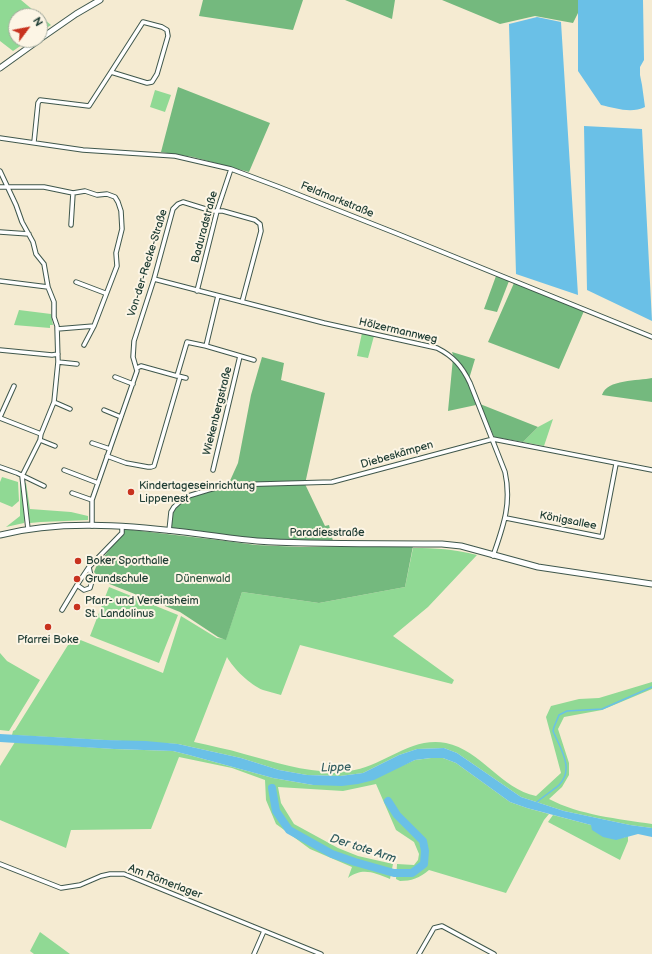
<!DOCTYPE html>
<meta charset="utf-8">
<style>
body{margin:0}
#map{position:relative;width:652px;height:954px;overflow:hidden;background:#f5ebd2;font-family:"Balsamiq Sans",sans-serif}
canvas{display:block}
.north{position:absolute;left:8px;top:8px;width:40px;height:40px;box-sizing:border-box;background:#fcf5e5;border:1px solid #a4ab9e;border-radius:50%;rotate:58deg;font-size:11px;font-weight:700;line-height:16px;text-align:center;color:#1f3d34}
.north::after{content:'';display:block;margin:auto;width:14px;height:18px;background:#c8321e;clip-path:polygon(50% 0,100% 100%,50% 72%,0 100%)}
</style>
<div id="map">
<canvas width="652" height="954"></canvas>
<div class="north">N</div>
</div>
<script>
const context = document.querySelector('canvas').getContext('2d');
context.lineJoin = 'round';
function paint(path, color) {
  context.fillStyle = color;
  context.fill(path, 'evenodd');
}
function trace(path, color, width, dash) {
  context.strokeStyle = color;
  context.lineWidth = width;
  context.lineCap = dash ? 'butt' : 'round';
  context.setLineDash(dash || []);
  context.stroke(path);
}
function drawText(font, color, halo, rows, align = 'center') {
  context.font = font + ' "Balsamiq Sans",sans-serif';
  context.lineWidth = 4;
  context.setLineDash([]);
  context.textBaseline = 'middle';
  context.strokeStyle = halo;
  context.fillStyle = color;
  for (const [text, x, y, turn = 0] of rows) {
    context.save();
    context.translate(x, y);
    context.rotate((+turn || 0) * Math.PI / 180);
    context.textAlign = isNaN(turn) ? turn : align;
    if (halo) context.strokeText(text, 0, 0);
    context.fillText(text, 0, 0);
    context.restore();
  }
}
paint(new Path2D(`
 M0,0H21L51,25L40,32V16H16V40H29L13,51L0,41Z
 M155,90L171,95L165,112L150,107Z
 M19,310L51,314L53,325H50V328L14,325Z
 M362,333L374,336L368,358L357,356Z
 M553,419L544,446L523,442L538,427Z
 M2,477L18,482L19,501L12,507L0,502V482Z
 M20,481L26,483L30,509L71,512L88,516V520L41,522L30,523L28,514L29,511L25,516L24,523L6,527L20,516Z
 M413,548C436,548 454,549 477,555L428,607L393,636L454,680L452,684L300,645L281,695C275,693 269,692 263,690C250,685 233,668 227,657L194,742C211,746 228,749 244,754C278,763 313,775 349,771C383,767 410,736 446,743C481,750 501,789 536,796L561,773L546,717L551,706L579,699L599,698L652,682V689L602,710L564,717L558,729L569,763V775L562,787L549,799C579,815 619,819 652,824V828L630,825L564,811L521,797L457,753L444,748L417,749L399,755L363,773L340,776L307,775L279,770L241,758L178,744L12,735L13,731L15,730L73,637L163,673L181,616L217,638L226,639L242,592L319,603L405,587Z
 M109,587L178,615L159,663L90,636Z
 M0,653L7,661L40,680L9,731L0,730Z
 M15,742L114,749L173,751L189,755L273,778L313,785L401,766L415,760L431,758H443L456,763L510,802L527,808L549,814L544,820L506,893L429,870C420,878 411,881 400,881L396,879L397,864L414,865L418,860L419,854L414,842L396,830L376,784L343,791L278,787L281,803L294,824L338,848L358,856L393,864L390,879C374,873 363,867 348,878L352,867L310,849L276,824L266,800L265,780L232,768L179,757L151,829L71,830L66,848L0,820V766Z
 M553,815L591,825L623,838L628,836V841L620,860L548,822Z
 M40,932L70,954H34L30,951Z`), '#90d994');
paint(new Path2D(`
 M203,0H303L293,30L199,16Z
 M345,0H395L392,19Z
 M442,0H578V13L573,23L535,16L500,24Z
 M178,87L270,123L249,172L193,157L161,152Z
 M496,276L509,281L497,312L484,309Z
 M514,283L584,311L559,369L488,342Z
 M452,352L475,359L469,379L465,369L453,355Z
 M262,357L284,363L281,380L325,393L305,484L325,526L329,525L333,541L255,539L170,529C172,522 172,512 176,507C187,493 213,490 229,487V483L238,463L251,395Z
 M453,358C465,372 470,387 476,405L448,411Z
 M652,378V402L602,395C607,379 638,381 652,378Z
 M480,404L538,427L523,442L494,437Z
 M124,529L218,540L256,545L301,547L413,546L405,587L319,603L242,592L226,640L218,637L180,612L102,581L94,572L96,567L123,532Z`), '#74b97e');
paint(new Path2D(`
 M578,0H643L644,60L640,67V75L642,85L645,107C631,114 615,108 601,105L578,71Z
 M537,17L561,22L578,295L516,274L509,24Z
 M584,126L642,129L652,321L587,290Z
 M0,734L106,740L146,741L178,744L241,758L279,770L307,775L340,776L363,773L399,755L417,749L444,748L457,753L521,797L564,811L630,825L652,828V837L638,834L616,840L603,837L592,830L591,825L527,808L510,802L456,763L443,758H431L415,760L374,780L358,784L342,786L313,785L273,778L189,755L173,751L114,749L0,742Z`), '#6ac0e7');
trace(new Path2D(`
 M537,802C544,796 552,791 559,785C575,769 560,748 553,731L554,727L559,715L567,711L602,709L652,687`), '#6ac0e7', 1.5);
trace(new Path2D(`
 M272,788L276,811L289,830L332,854L355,862L394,873H412L424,864L425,851L423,841L397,815L388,801`), '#6ac0e7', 8);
const minor = new Path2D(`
 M0,138L83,150L175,156L231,169L279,187L398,234L652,337
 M34,142L38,103L40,100L89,106L111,72L147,83L152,82L157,74L168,36L167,30L162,27L143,22L111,72
 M0,171L16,205L22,222L33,242L36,254L44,264L48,287L54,302V317L57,326L58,362L54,402L41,434L40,440L22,476L28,529
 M0,187H44L73,193L85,191L97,195L107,194L115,197L118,202L121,211L122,229L116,253L117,266L94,326L57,329
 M71,225L73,193
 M0,232L29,234
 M154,279L324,323L437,348C453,356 462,366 470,383L505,472C512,504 503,527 493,556
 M0,281L48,287
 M76,282L105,293
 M197,291L217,211L231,169
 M84,345L94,326
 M206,346L254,360
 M0,350L52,355L58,354
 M58,362L77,364
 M137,368L141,366L177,376L187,342L206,346L218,296
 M178,376L186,378
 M115,377L133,384
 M54,402L70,409
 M104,410L121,417
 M0,417L14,386
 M0,418L41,434
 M40,440L55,446
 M92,443L110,449
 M107,456L126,463L148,467H151L154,466L180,377
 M0,467L17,473L44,486
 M64,470L98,483
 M213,470L240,356
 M72,493L92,500
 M506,518L602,537L616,464
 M92,526V500L137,371L133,357L134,341L154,279L173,209L178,204L183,202L212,211H223L255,220L260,224L261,231L242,302
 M169,531L171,512L174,507L185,497L208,490L227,485L332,482L493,439L652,470
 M77,585L84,590L90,588L92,581L89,567
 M62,610L77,585L89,567L122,533V527
 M0,864L61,888L80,885L101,876L110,874H124L321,954
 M254,954L264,931
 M419,954L434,928L442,926L494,954`);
const secondary = new Path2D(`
 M40,39L76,14L100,0
 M0,68L39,40
 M0,535C59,520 124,525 184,532C208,535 232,539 257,541C318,545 380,543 442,544L461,546L538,567L652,584`);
trace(minor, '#3f574c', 5.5);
trace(secondary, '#3f574c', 7);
trace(minor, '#fff', 3.5);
trace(secondary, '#fff', 5);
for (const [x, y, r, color] of [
 [131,492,4,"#c8321e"],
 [78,561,4,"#c8321e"],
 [77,579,4,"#c8321e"],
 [77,607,4,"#c8321e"],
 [48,627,4,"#c8321e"]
]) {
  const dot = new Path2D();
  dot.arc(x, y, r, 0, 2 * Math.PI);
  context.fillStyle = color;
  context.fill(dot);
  trace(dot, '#fcf5e5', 1.5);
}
drawText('11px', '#1f3d34', '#fcf5e5', [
 ["Feldmarkstraße",337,200,22],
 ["Baduradstraße",205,227,-75],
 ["Von-der-Recke-Straße",148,263,-73],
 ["Hölzermannweg",398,331,13],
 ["Wiekenbergstraße",218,411,-76],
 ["Diebeskämpen",397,455,-16],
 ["Königsallee",568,521,11],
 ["Paradiesstraße",327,533],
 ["Am Römerlager",165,882,21]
]);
drawText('11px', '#1f3d34', '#fcf5e5', [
 ["Kindertageseinrichtung",139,486],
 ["Lippenest",139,499],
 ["Boker Sporthalle",86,561],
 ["Grundschule",85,579],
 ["Pfarr- und Vereinsheim",85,601],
 ["St. Landolinus",85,614],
 ["Pfarrei Boke",48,640,"center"]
], 'left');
drawText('11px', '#365c47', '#fcf5e5', [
 ["Dünenwald",203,579]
]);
drawText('italic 12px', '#325e61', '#fcf5e5', [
 ["Lippe",336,768,-2],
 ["Der tote Arm",363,849,18]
]);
</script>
